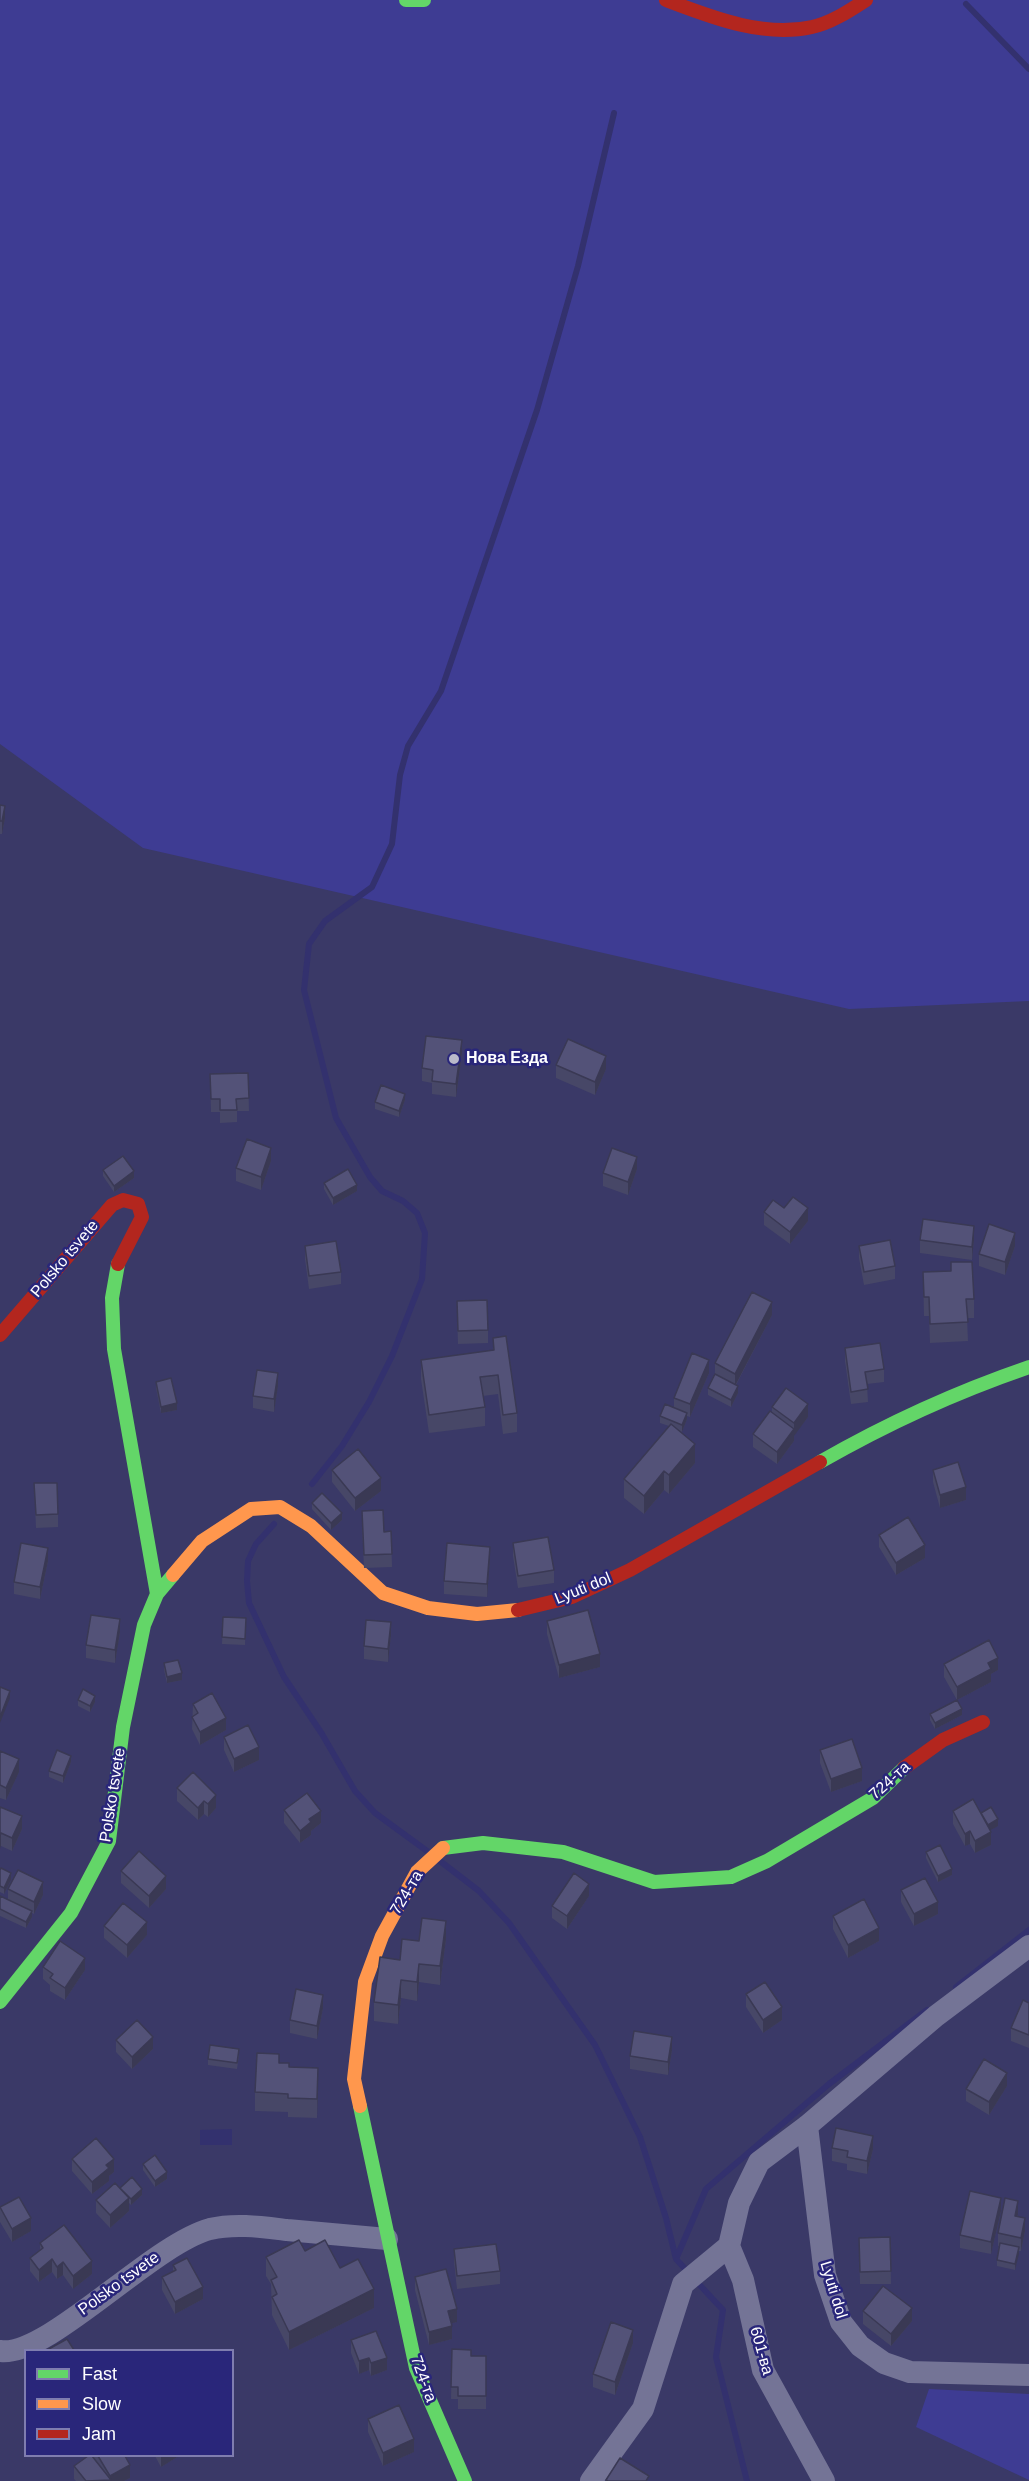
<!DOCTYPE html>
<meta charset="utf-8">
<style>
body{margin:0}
#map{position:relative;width:1029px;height:2481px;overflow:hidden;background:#3a3967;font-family:Arial,sans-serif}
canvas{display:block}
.legend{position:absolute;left:24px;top:2349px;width:210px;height:108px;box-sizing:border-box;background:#29267a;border:2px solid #7f7daf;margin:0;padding:8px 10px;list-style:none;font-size:18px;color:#fff}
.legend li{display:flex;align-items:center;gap:12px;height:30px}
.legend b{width:30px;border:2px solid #7f7daf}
</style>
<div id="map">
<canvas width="1029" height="2481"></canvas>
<ul class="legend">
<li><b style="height:8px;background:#63d668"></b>Fast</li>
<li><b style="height:8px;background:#ff974d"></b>Slow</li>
<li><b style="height:8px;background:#b3261e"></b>Jam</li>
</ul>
</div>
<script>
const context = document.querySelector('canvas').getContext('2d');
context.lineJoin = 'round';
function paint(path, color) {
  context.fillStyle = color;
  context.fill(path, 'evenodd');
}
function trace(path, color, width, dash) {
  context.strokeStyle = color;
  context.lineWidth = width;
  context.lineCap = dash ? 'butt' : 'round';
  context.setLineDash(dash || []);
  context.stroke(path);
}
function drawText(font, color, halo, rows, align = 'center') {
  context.font = font + ' Arial,sans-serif';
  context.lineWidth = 5;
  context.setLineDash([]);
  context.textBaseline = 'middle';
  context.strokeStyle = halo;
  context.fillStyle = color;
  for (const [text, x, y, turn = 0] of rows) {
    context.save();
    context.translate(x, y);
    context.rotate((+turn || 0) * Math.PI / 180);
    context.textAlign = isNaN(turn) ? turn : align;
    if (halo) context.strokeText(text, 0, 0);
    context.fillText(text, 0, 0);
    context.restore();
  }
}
paint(new Path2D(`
 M0,0H1029V1001L849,1009L143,848L0,744Z
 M929,2389L1029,2394V2480L916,2427Z`), '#3e3c93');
paint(new Path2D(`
 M232,2129V2145H200V2130Z`), '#33316e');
trace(new Path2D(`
 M966,4L1029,69
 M312,1484L342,1446L369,1402L392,1356L422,1279L425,1233L417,1213L403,1201L382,1191L370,1177L336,1118L304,990L309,944L325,921L372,887L392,844L400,775L408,746L441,691L537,410L578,266L614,113
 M274,1524L256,1544L248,1561L247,1581L249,1603L284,1677L322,1734L355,1791L375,1813L427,1851
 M440,1861L479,1891L509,1923L595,2045L640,2137L666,2218L676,2259
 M956,1987L1029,1930
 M689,2273L676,2259L706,2189L829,2084L927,2010
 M696,2281L723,2310L716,2357L747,2481`), '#33316e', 6);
trace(new Path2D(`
 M807,2126L825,2275L841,2322L860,2346L884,2363L910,2372L1029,2375
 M729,2246L739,2203L759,2162L807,2126L936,2016L1029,1946
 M729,2246L743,2280L763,2370L824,2481
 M0,2351C47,2358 151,2245 210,2229C235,2223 262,2227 287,2230C321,2233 354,2236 387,2239
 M591,2481L643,2409L683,2284L729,2246`), '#747496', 22);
trace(new Path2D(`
 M406,0H424
 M118,1264L112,1298L114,1349L157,1594
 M820,1462C886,1424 956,1392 1029,1367
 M443,1848L483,1843L563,1852L654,1882L731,1877L767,1861L873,1798L904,1768
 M0,2002L71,1913L109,1841L123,1727L144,1625L157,1594L173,1575
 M360,2106L416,2368L465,2481`), '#63d668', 14);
trace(new Path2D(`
 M173,1575L202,1541L251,1509L280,1507L311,1526L383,1593L428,1608L477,1614L518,1610
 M360,2106L354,2079L365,1982L382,1936L417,1872L443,1848`), '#ff974d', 14);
trace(new Path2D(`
 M666,0C711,17 763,38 812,27C831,23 849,11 866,0
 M0,1335L112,1205L123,1200L138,1204L142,1217L118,1264
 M518,1610L572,1597L630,1570L820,1462
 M904,1768L943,1740L983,1722`), '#b3261e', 14);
paint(new Path2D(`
 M0,805L5,818L2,834H0Z
 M462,1053L456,1097L432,1094V1083L422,1081V1068Z
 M556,1065L606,1069L595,1095L556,1078Z
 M248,1073L249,1111H237V1122L220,1123V1112H211L210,1074Z
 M405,1100L399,1117L375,1109V1102Z
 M271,1161L261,1190L236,1181V1168Z
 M637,1169L628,1195L603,1186V1173Z
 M103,1170L134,1178L114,1192L103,1176Z
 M324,1183L357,1191L333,1205L324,1189Z
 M784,1208L808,1221L790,1244L764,1225V1212Z
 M974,1239L972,1260L920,1253V1240Z
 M305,1246L341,1272V1284L309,1289L305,1259Z
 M859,1246L895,1266V1279L864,1285L859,1258Z
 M1015,1246L1005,1275L979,1266V1254Z
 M951,1262L974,1299V1318H967L968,1341L930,1343L929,1316H924L923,1272L951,1271Z
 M457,1314L488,1330V1343L458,1344Z
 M772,1315L736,1385L738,1393L731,1407L708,1395V1388L715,1374V1363Z
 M493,1338L517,1413V1432L503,1434L498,1394L483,1396L485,1407V1426L429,1433L421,1379V1360L493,1350Z
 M845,1348L884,1369V1382L867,1384L868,1402L851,1404L845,1361Z
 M709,1373L690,1417L687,1416V1419L682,1432L679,1430L695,1463L669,1494L664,1490L644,1514L624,1498V1479L669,1426L660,1423V1416L674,1407V1398Z
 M156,1382L177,1410L161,1413L156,1388Z
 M278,1386L274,1412L253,1408V1396Z
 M772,1407L808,1417L794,1435V1441L777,1464L753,1447V1434L772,1413Z
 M332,1470L381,1491L355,1511L332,1482Z
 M933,1470L966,1500L940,1508L933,1482Z
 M34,1483L58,1514V1527L36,1528Z
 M312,1503L342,1520L331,1530L312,1509Z
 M362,1524L384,1532L391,1531L392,1567L364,1568Z
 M879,1535L925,1558L896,1575L879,1547Z
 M513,1543L554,1570V1583L518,1588L513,1556Z
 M490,1559L487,1597L444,1594V1581Z
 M48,1561L40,1599L14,1594V1582Z
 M223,1617L246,1618L245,1645L222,1644Z
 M547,1621L600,1667L559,1678L547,1634Z
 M120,1632L115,1663L86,1658V1645Z
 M391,1635L388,1662L364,1659V1646Z
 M164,1663L182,1680L167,1683L164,1670Z
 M944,1664L998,1670L991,1674V1682L957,1700L944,1677Z
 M78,1700L95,1702L90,1712L78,1706Z
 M193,1704L226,1730L200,1745L192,1729Z
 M930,1714L962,1715L935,1729L930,1720Z
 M224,1737L259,1760L234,1772L224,1750Z
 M820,1750L862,1781L831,1792L820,1763Z
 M0,1751L19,1772L6,1800L0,1798Z
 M71,1762L63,1783L49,1777V1771Z
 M193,1772L216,1808L208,1817L204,1814L198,1820L177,1801V1788Z
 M0,1807L22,1829L12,1851L1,1846Z
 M284,1810L321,1823L311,1831V1835L300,1843L284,1823Z
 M953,1811L981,1813L998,1826L990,1830L991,1845L975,1853L970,1844L965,1846L953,1824Z
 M926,1852L952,1875L938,1882L926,1858Z
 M0,1870L11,1880L4,1894L0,1892Z
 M121,1871L166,1889L149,1908L121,1883Z
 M8,1889L43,1895L34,1914L32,1913V1917L26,1928L0,1916V1896L8,1900Z
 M901,1890L938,1914L914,1926L901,1902Z
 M589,1896L567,1929L552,1918V1906Z
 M833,1916L879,1941L848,1958L833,1929Z
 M104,1926L147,1935L127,1958L104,1938Z
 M446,1939L440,1985L419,1982L417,2001L401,1998L398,2024L374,2021V2002L400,1960L419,1941Z
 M43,1967L85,1970L65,2000L50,1991V1985L43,1979Z
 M746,1994L782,2020L763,2033L746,2007Z
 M1029,2003V2048L1011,2041V2028Z
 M323,2008L317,2039L290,2033V2020Z
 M116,2040L153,2049L132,2069L116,2052Z
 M672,2050L668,2075L630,2069V2056Z
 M239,2055L237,2069L208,2065V2059Z
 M279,2063L289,2067L318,2087L317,2118L288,2117V2112L255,2111V2092Z
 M1007,2086L989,2115L966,2101V2089Z
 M832,2148L873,2149L867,2174L847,2170V2164L832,2161Z
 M72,2159L114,2172L109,2176V2181L92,2194L72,2171Z
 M143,2164L167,2179L155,2187L143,2170Z
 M120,2189L142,2195L131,2205L129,2203V2211L110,2228L96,2213V2200Z
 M0,2207L31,2231L12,2242L0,2222Z
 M1001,2211L991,2254L960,2248V2235Z
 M1018,2214V2216L1025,2231L1021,2251H1019L1015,2270L997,2266V2260L999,2246H998V2233Z
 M890,2237L891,2284H860L859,2238Z
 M40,2243L92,2274L73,2289L63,2275L57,2279L52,2272L39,2282L30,2271V2258L40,2251Z
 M454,2249L500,2271V2284L457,2289L454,2262Z
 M305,2251L374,2308L289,2350L272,2315L271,2284L266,2276V2257Z
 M173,2265L203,2299L175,2314L162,2290V2277L173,2271Z
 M415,2277L457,2322L451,2323L452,2339L429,2345L415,2290Z
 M863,2311L912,2321L891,2346L863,2324Z
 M351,2340L387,2370L371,2376L369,2370L359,2374L351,2353Z
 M633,2343L615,2395L593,2387V2374Z
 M452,2349L471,2356H486V2409H458V2399H451Z
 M368,2419L414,2452L383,2466L368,2432Z
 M93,2456H125L130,2478L124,2481H76L74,2479V2466Z
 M155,2456H179L161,2467Z`), '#474767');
paint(new Path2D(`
 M5,806V818L2,834V821Z
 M462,1040V1053L456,1097V1084Z
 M606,1056V1069L595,1095V1082Z
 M405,1094V1100L399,1117V1111Z
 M271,1148V1161L261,1190V1177Z
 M637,1157V1169L628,1195V1182Z
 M134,1171V1178L114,1192V1186Z
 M357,1185V1191L333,1205V1198Z
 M808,1208V1221L790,1244V1232Z
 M974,1226V1239L972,1260V1247Z
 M1015,1233V1246L1005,1275V1262Z
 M772,1302V1315L735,1386V1374Z
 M709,1360V1373L690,1417V1404Z
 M278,1373V1386L274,1412V1399Z
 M738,1386V1393L731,1407V1400Z
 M177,1403V1410L161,1413V1407Z
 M808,1404V1417L794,1436V1423Z
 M687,1413V1419L682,1432V1425Z
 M794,1429V1441L777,1464V1452Z
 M695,1444V1463L669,1494V1475Z
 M664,1471V1490L644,1514V1496Z
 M381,1478V1491L355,1511V1498Z
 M966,1487V1500L940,1508V1495Z
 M342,1513V1520L331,1530V1523Z
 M925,1545V1558L896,1575V1563Z
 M490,1547V1559L487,1597V1584Z
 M48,1548V1561L40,1599V1587Z
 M120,1619V1632L115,1663V1650Z
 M391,1622V1635L388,1662V1649Z
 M600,1654V1667L559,1678V1665Z
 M998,1658V1670L991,1674V1682L957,1700V1687L988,1663Z
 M182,1673V1680L167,1683V1677Z
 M10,1691V1698L0,1723V1717Z
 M95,1696V1702L90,1712V1706Z
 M962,1709V1715L935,1729V1723Z
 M226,1718V1730L200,1745V1732Z
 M259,1747V1760L234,1772V1759Z
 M71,1756V1762L63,1783V1776Z
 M19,1759V1772L6,1800V1788Z
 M862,1768V1781L831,1792V1779Z
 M216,1795V1808L208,1817V1804Z
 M204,1801V1814L198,1820V1808Z
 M321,1811V1823L311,1831V1835L300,1843V1831L309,1819Z
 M22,1816V1829L12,1851V1838Z
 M998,1819V1826L987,1832V1825Z
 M970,1831V1844L965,1846V1834Z
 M991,1832V1845L975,1853V1841Z
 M1,1833V1846L0,1849V1836Z
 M952,1869V1875L938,1882V1876Z
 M11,1873V1880L4,1894V1888Z
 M166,1876V1889L149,1908V1896Z
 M43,1882V1895L34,1914V1902Z
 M589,1884V1896L567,1929V1916Z
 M938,1902V1914L914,1926V1914Z
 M32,1911V1917L26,1928V1922Z
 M446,1921V1939L440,1985V1966Z
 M147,1922V1935L127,1958V1945Z
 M879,1928V1941L848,1958V1945Z
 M85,1958V1970L65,2000V1988Z
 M419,1964V1982L417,2001V1982Z
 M401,1980V1998L398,2024V2005Z
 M323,1995V2008L317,2039V2026Z
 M782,2007V2020L763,2033V2020Z
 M153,2037V2049L132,2069V2057Z
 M672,2037V2050L668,2075V2062Z
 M318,2068V2087L317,2118V2099Z
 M1007,2073V2086L989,2115V2102Z
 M873,2136V2149L867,2174V2161Z
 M114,2159V2172L109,2176V2181L92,2194V2182L106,2165Z
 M167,2172V2179L155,2187V2181Z
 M142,2189V2195L131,2205V2199Z
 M129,2198V2211L110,2228V2215Z
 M1001,2198V2211L991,2254V2242Z
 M1018,2201V2214L1015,2229V2216Z
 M31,2218V2231L12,2242V2229Z
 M1025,2218V2231L1021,2251V2238Z
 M1019,2247V2254L1015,2270V2264Z
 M52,2259V2272L39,2282V2270Z
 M92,2261V2274L73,2289V2276Z
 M63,2262V2275L57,2279V2267Z
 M203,2287V2299L175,2314V2302Z
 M374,2289V2308L289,2350V2332Z
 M912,2308V2321L891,2346V2334Z
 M457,2309V2322L448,2324V2311Z
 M452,2326V2339L429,2345V2332Z
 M633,2330V2343L615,2395V2382Z
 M369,2358V2370L359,2374V2361Z
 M387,2358V2370L371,2376V2363Z
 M414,2439V2452L383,2466V2453Z
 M161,2456H179L161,2467Z
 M130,2465V2478L124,2481H110V2476Z`), '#3a3954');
const building = new Path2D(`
 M0,805L5,806L2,821H0Z
 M426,1036L462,1040L456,1084L432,1081L433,1070L422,1068Z
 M568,1039L606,1056L595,1082L556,1065Z
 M248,1073L249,1098L236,1099L237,1110H220V1099H211L210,1074Z
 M381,1085L405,1094L399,1111L375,1102Z
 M247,1139L271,1148L261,1177L236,1168Z
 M612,1148L637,1157L628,1182L603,1173Z
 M123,1156L134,1171L114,1186L103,1170Z
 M348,1169L357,1185L333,1198L324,1183Z
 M793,1197L808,1208L790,1232L764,1212L773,1200L784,1208Z
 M923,1219L974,1226L972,1247L920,1240Z
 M989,1224L1015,1233L1005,1262L979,1254Z
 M890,1240L895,1266L864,1272L859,1246Z
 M336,1241L341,1272L309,1276L305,1246Z
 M951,1262H972L974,1299H966L968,1322L930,1324L929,1297H924L923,1272L951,1271Z
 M752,1292L772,1302L735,1374L715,1363Z
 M487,1300L488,1330L458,1331L457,1301Z
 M506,1336L517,1413L503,1415L498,1375L480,1377L485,1407L429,1415L421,1360L494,1350L493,1338Z
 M880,1343L884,1369L865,1372L868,1389L851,1392L845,1348Z
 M692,1353L709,1360L690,1404L674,1398Z
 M257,1370L278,1373L274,1399L253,1396Z
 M715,1374L738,1386L731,1400L708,1388Z
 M171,1378L177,1403L161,1407L156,1382Z
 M786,1388L808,1404L794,1423L772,1407Z
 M665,1404L687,1413L682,1425L660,1416Z
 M770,1411L794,1429L777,1452L753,1434Z
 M671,1424L695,1444L669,1475L664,1471L644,1496L624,1479Z
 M358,1449L381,1478L355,1498L332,1470Z
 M958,1462L966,1487L940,1495L933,1470Z
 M34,1483H57L58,1514L36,1515Z
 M322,1493L342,1513L331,1523L312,1503Z
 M383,1510L384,1532L391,1531L392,1554L364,1555L362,1511Z
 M908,1517L925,1545L896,1563L879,1535Z
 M548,1537L554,1570L518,1576L513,1543Z
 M21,1543L48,1548L40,1587L14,1582Z
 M447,1543L490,1547L487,1584L444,1581Z
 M588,1610L600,1654L559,1665L547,1621Z
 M91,1615L120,1619L115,1650L86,1645Z
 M223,1617L246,1618L245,1639L222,1637Z
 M366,1620L391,1622L388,1649L364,1646Z
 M989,1640L998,1658L988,1663L991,1669L957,1687L944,1664Z
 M178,1660L182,1673L167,1677L164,1663Z
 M0,1687L10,1691L0,1717Z
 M83,1689L95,1696L90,1706L78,1700Z
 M212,1693L226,1718L200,1732L192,1717L198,1713L193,1704Z
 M957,1700L962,1709L935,1723L930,1714Z
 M248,1725L259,1747L234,1759L224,1737Z
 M852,1739L862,1768L831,1779L820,1750Z
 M57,1750L71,1756L63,1776L49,1771Z
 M0,1751L19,1759L6,1788L0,1785Z
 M193,1772L216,1795L208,1804L204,1801L198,1808L177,1788Z
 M307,1793L321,1811L309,1819L311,1822L300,1831L284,1810Z
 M973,1799L991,1832L975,1841L970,1831L965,1834L953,1811Z
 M0,1807L22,1816L12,1838L1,1833L0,1836Z
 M991,1807L998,1819L988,1825L981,1813Z
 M940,1845L952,1869L938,1876L926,1852Z
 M139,1851L166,1876L149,1896L121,1871Z
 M1,1868L11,1873L4,1888L0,1886V1870Z
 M18,1870L43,1882L34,1902L8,1889Z
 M574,1873L589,1884L567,1916L552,1906Z
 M925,1878L938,1902L914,1914L901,1890Z
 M0,1896L32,1911L26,1922L0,1909Z
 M864,1899L879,1928L848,1945L833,1916Z
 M123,1903L147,1922L127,1945L104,1926Z
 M422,1918L446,1921L440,1966L419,1964L417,1982L401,1980L398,2005L374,2002L380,1957L400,1960L402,1939L419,1941Z
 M60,1941L85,1958L65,1988L50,1978L53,1974L43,1967Z
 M765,1982L782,2007L763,2020L746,1994Z
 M296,1989L323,1995L317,2026L290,2020Z
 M1023,2000L1029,2003V2035L1011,2028Z
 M137,2020L153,2037L132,2057L116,2040Z
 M634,2031L672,2037L668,2062L630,2056Z
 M210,2045L239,2049L237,2063L208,2059Z
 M257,2053L279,2054V2063H289V2067L318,2068L317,2099L288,2098V2094L255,2092Z
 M984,2059L1007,2073L989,2102L966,2089Z
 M836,2128L873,2136L867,2161L847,2157L848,2151L832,2148Z
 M96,2138L114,2159L106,2165L109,2168L92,2182L72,2159Z
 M155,2155L167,2172L155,2181L143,2164Z
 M132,2177L142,2189L131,2199L120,2188Z
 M115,2183L129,2198L110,2215L96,2200Z
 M970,2191L1001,2198L991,2242L960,2235Z
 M19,2197L31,2218L12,2229L0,2207Z
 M1005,2198L1018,2201L1015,2216L1025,2218L1021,2238L998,2233Z
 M64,2225L92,2261L73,2276L63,2262L57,2267L52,2259L39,2270L30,2258L43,2248L40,2243Z
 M890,2237L891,2271L860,2272L859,2238Z
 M299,2240L305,2251L325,2240L340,2268L358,2259L374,2289L289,2332L272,2297L277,2294L271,2280L277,2277L266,2257Z
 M1000,2243L1019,2247L1015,2264L997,2260Z
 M496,2244L500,2271L457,2276L454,2249Z
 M187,2258L203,2287L175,2302L162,2277L176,2270L173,2265Z
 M446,2269L457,2309L448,2311L452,2326L429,2332L415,2277Z
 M883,2286L912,2308L891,2334L863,2311Z
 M611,2322L633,2330L615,2382L593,2374Z
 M376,2331L387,2358L371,2363L369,2358L359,2361L351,2340Z
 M67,2339L74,2350H47Z
 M452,2349L471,2350V2356H486V2396H458V2387H451Z
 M399,2405L414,2439L383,2453L368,2419Z
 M88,2456H92L111,2480L86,2481L74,2466Z
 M98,2456H125L130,2465L110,2476Z
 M620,2458L649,2476L646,2481H608L606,2480Z`);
paint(building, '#535278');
trace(building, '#3a3954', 1.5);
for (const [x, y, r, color] of [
 [454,1059,6,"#babaca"]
]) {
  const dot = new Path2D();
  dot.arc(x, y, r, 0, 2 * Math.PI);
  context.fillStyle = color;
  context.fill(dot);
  trace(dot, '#29267a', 2);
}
drawText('bold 16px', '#fff', '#29267a', [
 ["Нова Езда",466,1059]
], 'left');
drawText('16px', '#fff', '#29267a', [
 ["Polsko tsvete",65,1259,-50],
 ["Lyuti dol",583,1589,-22],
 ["724-та",890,1781,-42],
 ["Polsko tsvete",113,1795,-81],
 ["724-та",407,1893,-59],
 ["Polsko tsvete",119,2284,-36],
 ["Lyuti dol",833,2290,73],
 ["601-ва",761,2351,74],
 ["724-та",423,2379,70]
]);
</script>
